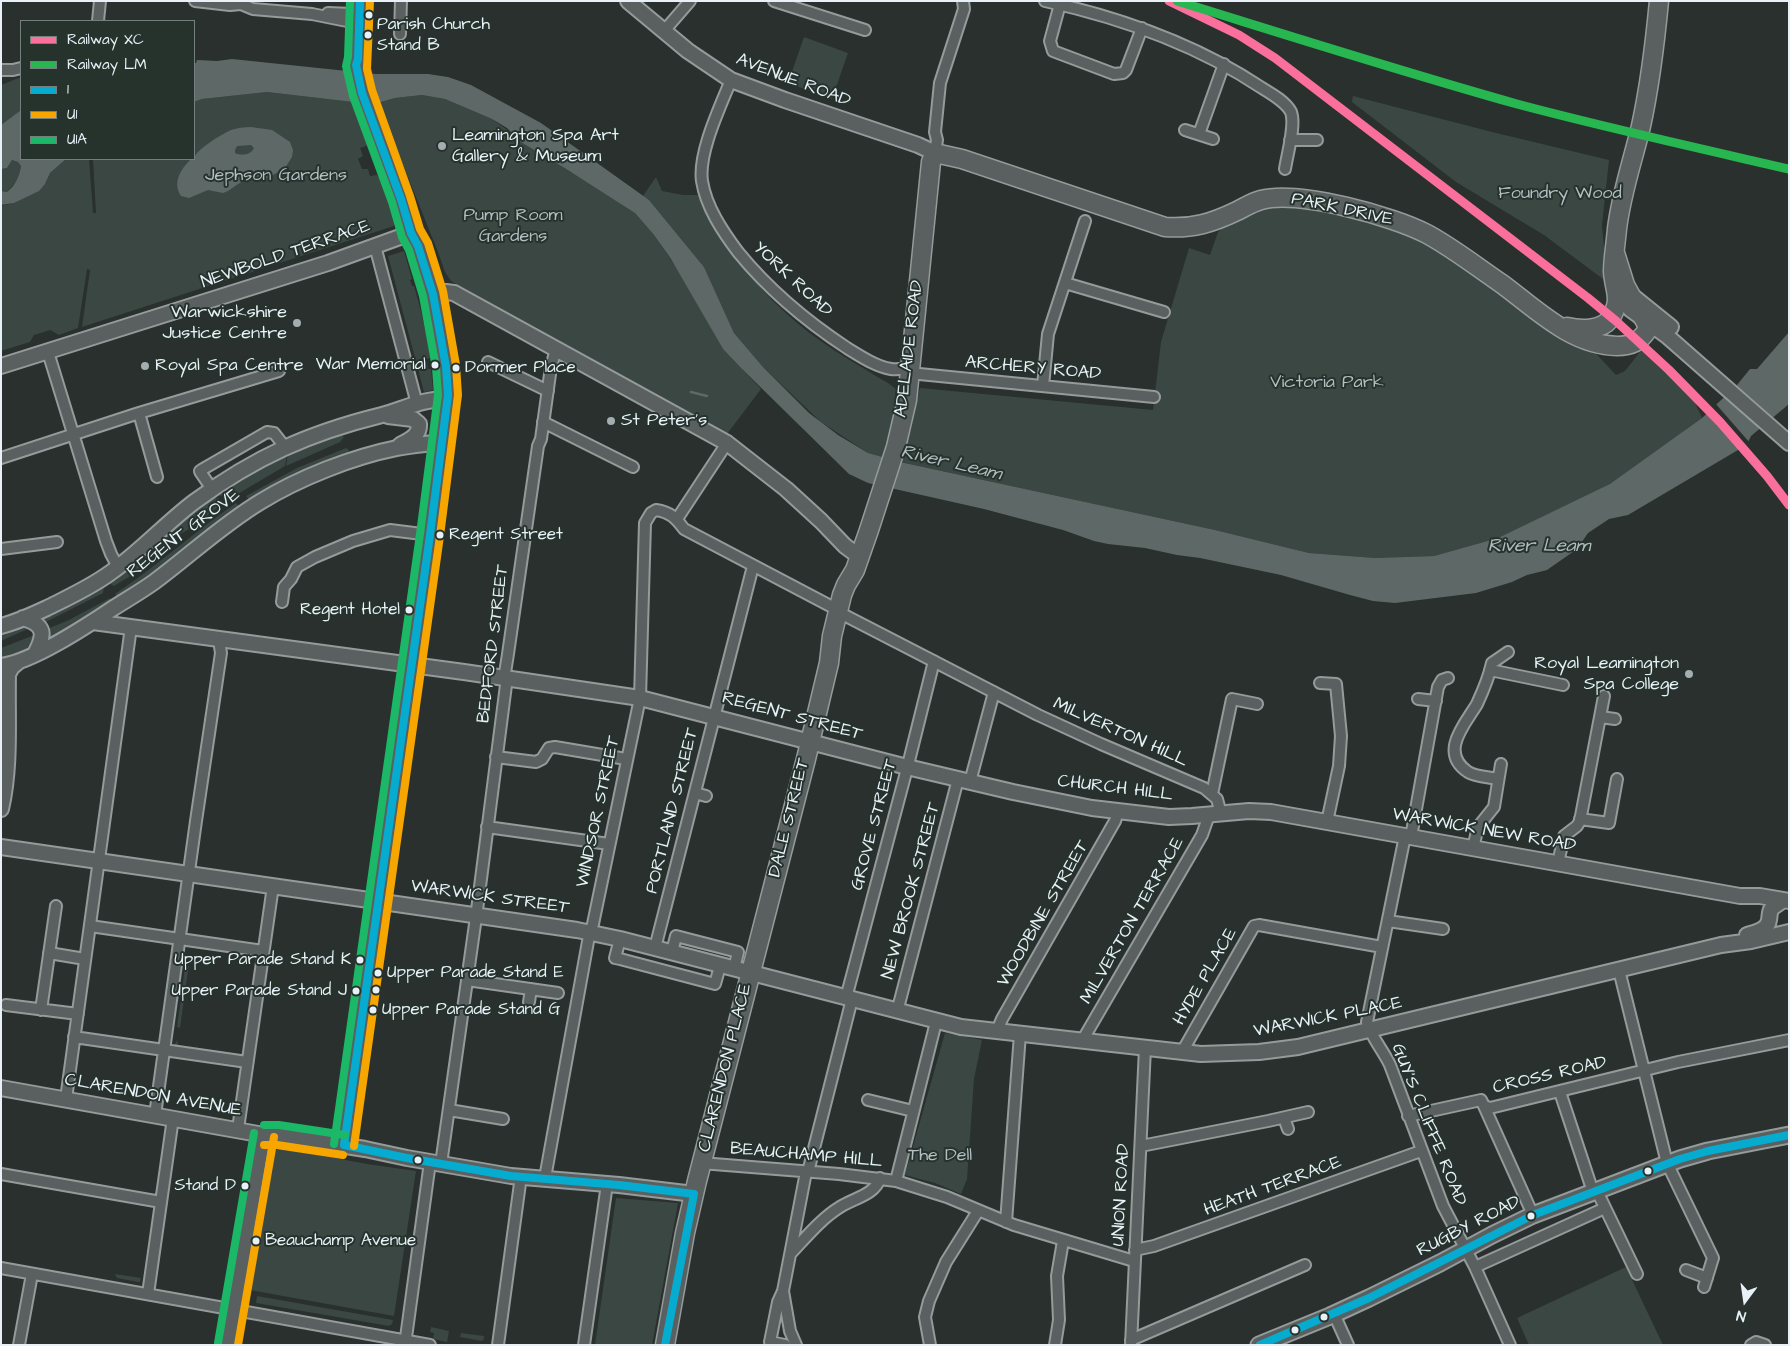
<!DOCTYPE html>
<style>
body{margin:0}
#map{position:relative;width:1790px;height:1346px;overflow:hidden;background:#29302d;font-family:"Architects Daughter",sans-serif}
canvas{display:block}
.frame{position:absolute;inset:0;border:2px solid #e8f1f8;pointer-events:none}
.legend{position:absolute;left:20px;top:20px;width:175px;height:140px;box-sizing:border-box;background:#26332d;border:1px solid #747f7e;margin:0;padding:6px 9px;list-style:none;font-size:15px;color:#e8f1f8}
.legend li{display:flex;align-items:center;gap:10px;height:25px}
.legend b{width:25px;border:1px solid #747f7e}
.north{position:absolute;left:1720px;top:1276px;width:50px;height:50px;-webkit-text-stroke:4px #26332d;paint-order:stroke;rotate:194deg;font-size:14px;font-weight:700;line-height:20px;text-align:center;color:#e8f1f8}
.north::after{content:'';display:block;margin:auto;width:18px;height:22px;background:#e8f1f8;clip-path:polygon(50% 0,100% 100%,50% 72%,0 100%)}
</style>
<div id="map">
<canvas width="1790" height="1346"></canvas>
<div class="frame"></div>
<ul class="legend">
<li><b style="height:6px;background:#fa6f9c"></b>Railway XC</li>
<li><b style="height:6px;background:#27b650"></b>Railway LM</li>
<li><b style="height:6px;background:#06acd0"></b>1</li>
<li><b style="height:6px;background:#f7a600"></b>U1</li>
<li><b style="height:6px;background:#1ab867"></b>U1A</li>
</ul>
<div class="north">N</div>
</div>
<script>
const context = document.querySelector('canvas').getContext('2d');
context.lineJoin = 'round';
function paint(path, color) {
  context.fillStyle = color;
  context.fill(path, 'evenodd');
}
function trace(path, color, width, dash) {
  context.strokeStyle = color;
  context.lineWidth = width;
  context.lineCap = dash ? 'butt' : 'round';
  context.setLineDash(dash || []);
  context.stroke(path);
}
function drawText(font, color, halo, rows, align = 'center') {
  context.font = font + ' "Architects Daughter",sans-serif';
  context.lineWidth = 4;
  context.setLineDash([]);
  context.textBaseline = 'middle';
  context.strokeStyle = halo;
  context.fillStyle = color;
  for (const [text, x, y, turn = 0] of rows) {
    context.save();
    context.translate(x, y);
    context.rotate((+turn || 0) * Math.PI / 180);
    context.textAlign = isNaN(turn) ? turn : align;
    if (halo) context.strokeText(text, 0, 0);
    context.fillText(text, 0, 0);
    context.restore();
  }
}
paint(new Path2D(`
 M804,37L848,53L832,99L788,83Z
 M21,77V110L1,125V85Z
 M267,92L353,102L368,144L366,146L360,148L363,156L358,159L362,169H368L370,176L377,175L380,179L395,220L394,226L82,327L90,270L87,269L78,328L59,335L50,330L34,335L30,342L1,351V206L14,203L45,184L50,173L66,159H89L93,213H96L93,159H194V102L202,99Z
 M422,95L445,99L492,119L538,152L622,204L635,213L654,235L680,273L723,349L761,389L727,434L451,281L445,272L438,252L383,115L381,102L395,98Z
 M1353,96L1492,132L1609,160L1602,225L1607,282L1544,235L1456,182L1352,102Z
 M12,160L18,162L21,166L18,180L7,192L1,191V169L7,168Z
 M656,177L662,191L683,195H699C708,223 724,244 743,266C756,283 771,300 787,314C817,342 853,362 888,383L896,389L891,428L883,458L868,453L821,422L763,367L734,333L704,267L649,200L643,196Z
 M1292,204L1370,220L1430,243L1588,345L1616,375L1625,371L1643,348L1691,394L1702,418L1610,485L1498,538L1434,556L1375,558L1309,553L1215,530L900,462L910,432L920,388L1153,410L1161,342L1189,248L1210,255L1218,232L1221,229L1258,208Z
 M404,251L412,279L410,280L412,286H414C421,310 427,333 430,358L427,359L428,369H431L433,390L424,392L388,256Z
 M341,435L344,437L340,442L286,466L288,453L298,448L299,449Z
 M346,448L348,449L350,454L251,502L246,496L297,468Z
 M287,454L285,466L231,498L218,495L242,478Z
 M213,498H218L222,501L221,504L218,507C200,521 184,537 161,540Z
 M236,503L242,509L119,599L115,594C157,566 194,532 236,503Z
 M169,541L171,544L132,575L114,586L109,583L157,544Z
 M104,586L103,593L44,623L41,619Z
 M110,598L113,602L46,641L47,629L69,620Z
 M23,624L34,626L1,641V632Z
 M37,634C27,655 22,653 1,661V648Z
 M189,966L184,997L181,996L185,967Z
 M181,998L184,999L180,1028L177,1027Z
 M945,1033L982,1040L974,1079L967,1179L961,1194L935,1183L905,1175Z
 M177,1040L178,1045L240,1054V1056L174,1046Z
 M282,1148L367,1164L416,1171L394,1316L250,1290L270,1156L274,1151Z
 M616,1198L678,1203L652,1345H595Z
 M1626,1267L1663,1345H1529L1517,1318Z
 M115,1274L141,1278L140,1282H138L117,1278Z
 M257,1296L393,1320L392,1324L389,1326L256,1303Z
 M431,1327L449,1331L447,1342L433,1339L434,1333L430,1332Z
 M461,1333L484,1336V1339L482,1341L460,1337Z`), '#3b4743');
paint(new Path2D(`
 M232,59L376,74H428L448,77L471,85L541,123L649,200L704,267L734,333L763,367L809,413L838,435L868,453L900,462L1215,530L1309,553L1375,558L1434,556L1498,538L1610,484L1702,418L1737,385L1750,369H1757L1789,332V404L1751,436L1748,442L1738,450L1628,515L1609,519L1588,533L1577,549L1547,570L1527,575L1512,582L1476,593L1395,603L1373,601L1350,595L1281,575L1200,558L1177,555L1145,548L1108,544L1094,541L1063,530L984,509L868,483L849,474L741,368L723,349L671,259L654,235L635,213L566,169L521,142L507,128L492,119L445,99L422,95L395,98L381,102H353L267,92L202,99L194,102V63H196L197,60L217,61Z
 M21,110V159H66L50,173L45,184L39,191L14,203L1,205V191L7,192C16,185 19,177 21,166L18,162L12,160L7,168L1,169V125Z
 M251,127L272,130L290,142L293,150L292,157L285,168L266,179L244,180L228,191L223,193L208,190L189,198L181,196C172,182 181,169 191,159H194C195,150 222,134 231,130C237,128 244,127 251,127ZM251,145L254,148C251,155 242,156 235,153V150L237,146Z`), '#5e6967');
paint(new Path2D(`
 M345,69L370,74L378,104L355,105Z
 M1735,384L1774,418L1761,430L1723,396Z
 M1715,403L1750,443L1742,451L1707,411Z`), '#29302d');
trace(new Path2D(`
 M691,392L707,396`), '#5e6967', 2.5);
const street = new Path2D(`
 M195,1L230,5L241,4L253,9L312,14L347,21L353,19L356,9
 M774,1L865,30
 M1045,1C1122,18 1196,44 1262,88C1272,94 1286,102 1291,112C1296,125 1287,155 1285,169
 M1060,4L1050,41L1053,51L1114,74L1123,73L1126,70L1142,28
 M328,13L352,14L359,20
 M98,21L100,1
 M664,31L690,1
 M400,34L401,1
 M1,70H13L21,68
 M731,80C720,107 698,153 702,181C706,207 723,232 738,252C769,290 806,321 847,348C860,356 875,366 891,369C897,370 903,369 910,367
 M1185,130L1213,139
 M1199,134L1224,64
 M1290,140H1317
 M935,153L937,140L935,132L940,83L964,9L963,1
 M375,246L417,404
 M1065,283L1164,312
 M48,352L106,541L111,554L118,567
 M488,362L548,391
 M909,373L1154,397
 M1043,386L1048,334L1085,221
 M139,413L157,477
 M543,422L633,467
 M1,458L139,413L279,371
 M212,489L201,473L200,471L203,469L267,432L274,433L285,447
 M677,519L727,443
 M1,549L57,542
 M282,602L284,587L291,579L297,567L315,557L353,541L390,530L430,535
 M846,616L1038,715L1101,744L1204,788L1217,799L1221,814
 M1490,670L1563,685
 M1320,683L1336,684L1341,736L1339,766L1327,822
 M1604,696L1600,717L1615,719
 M1418,699L1436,701
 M496,757L536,762L542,759L549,748L555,747L626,759
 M1498,779C1489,777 1476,777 1468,772C1438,752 1466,723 1477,704C1483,691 1489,677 1492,663L1508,652
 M970,782L994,692
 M695,793L706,796
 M1212,794L1232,699L1257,704
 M1580,819L1609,823L1617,779
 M487,827L609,844
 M1405,836L1367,1022C1371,1037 1383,1050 1390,1065L1443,1206L1475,1267L1510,1345
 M1411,837L1438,687L1442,680L1448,678
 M1473,848L1478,827L1494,807L1501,764
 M1558,863L1564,836L1577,826L1580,821L1600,717
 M1388,921L1443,929
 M90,926L263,951
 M620,939L615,958L620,959L715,984L720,966
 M655,948L753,566
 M672,952L676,936L738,952L734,969
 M49,953L85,959
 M1619,970L1667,1163L1713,1258L1704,1287
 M467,980L558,993
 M846,998L909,761L934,661
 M529,1002L531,989
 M6,1005L78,1014
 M41,1010L56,906
 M897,1012L958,779
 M997,1031L1002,1019L1115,821L1118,812
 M74,1037L247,1062
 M1082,1041L1202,835L1209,815
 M1182,1052L1254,926L1259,925L1382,947
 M1560,1092L1593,1192
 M66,1099L131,627
 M868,1100L913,1111
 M1484,1106L1533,1215
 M449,1110L503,1119
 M155,1115L196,821L221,653L219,640
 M1408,1116L1481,1100L1484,1106L1490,1108L1678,1062L1789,1040
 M1284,1118L1288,1129
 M238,1129L273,886
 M1141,1146L1268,1121L1308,1112
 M701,1163L839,1174L896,1181L947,1197L1014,1225L1134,1261
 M441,1164L477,910L506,685L505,673L508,654L538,446L541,439L551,367L556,349
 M808,1172L852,999
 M1,1174L161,1202
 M545,1178L589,936L593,924L640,698L645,523L651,513L656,510C670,512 676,518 684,529L838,610
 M896,1181L936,1022
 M1597,1191L1637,1274
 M1006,1222L1020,1034
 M1135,1250L1154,1246L1421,1151
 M792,1252C807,1236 822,1218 840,1207C854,1198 875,1195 880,1178
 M1475,1267L1605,1208
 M1,1268L430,1345
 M1686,1270L1707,1278
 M783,1291L790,1331L796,1345
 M148,1294L173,1118
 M1334,1314L1348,1345
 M1131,1340L1305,1265
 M19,1345L32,1274
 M405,1345L430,1162
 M498,1345L521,1176
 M584,1345L607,1184
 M785,1345L770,1342L778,1302L783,1291L806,1172
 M930,1345L925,1317L929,1301L946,1262L978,1211
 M1055,1345L1059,1320L1057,1276L1063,1241
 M1131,1345L1145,1048
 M1751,1345L1756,1342L1765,1345`);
const secondary = new Path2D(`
 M628,1L688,51L731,80L785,100L918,145L935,153
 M433,294L446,292L454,293L727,443L786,489L821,521L845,546L860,557
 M1618,294L1630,309L1667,336L1789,443
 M1635,298L1671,327
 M1,366L328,263L411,233
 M388,416L413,419L419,424C420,436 409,440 400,445
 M23,618C46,625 45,635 35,654
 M93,622L464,672L640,698L907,767L1013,792L1092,808L1169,817L1192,816L1249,811L1271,812L1740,896H1760L1789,901
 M1,626C17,622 32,615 47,608C69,597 91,587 110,573C140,552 165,524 194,502C255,457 309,433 382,415C404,409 425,398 448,399
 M1,666C32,662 85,627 112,609C126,600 140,592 154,582C189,556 222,525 260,502C299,478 352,457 397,448C412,445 427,444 442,442
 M1,809C11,766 7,718 8,674L12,667L18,662
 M1,847L577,930L620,939L961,1027L1201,1054L1259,1052L1298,1047L1721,945L1751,941L1789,932
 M1747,935C1755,933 1768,930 1769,920C1770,915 1769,912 1772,908L1782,901
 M1,1088L264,1135H278L365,1149L407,1158L511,1176L619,1185L694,1194
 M344,1145L430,535L448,395L446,367L433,294L418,246L411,233L401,199L362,93L357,71L356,65L358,59L360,1
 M228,1345L261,1148L264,1135`);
const primary = new Path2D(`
 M1259,1345L1330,1316L1369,1298L1440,1263L1492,1235L1533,1215L1680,1159L1708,1151L1789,1135`);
const highway = new Path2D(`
 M1567,327C1580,330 1601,331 1610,319C1623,299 1614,291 1613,271C1613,260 1616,241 1617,229C1621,194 1633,160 1641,126C1650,85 1655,43 1659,1
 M665,1345L685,1233L697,1181L806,759L829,663L832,636L842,595L846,585L855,570L869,530L896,447L907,400L931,162L935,153L962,159L1165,227C1193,229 1212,223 1237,211C1245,207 1253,202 1261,200C1298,190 1393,216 1427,234C1453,248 1477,267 1502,284C1536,309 1571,345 1617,346C1631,346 1640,342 1648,329L1646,323L1625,285L1615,253`);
trace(street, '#959a9a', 14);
trace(secondary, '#959a9a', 18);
trace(primary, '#959a9a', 19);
trace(highway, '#959a9a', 21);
trace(street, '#5a6060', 10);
trace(secondary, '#5a6060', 14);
trace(primary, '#5a6060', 15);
trace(highway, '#5a6060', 18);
trace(new Path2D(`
 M344,1145L430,535L448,395L446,367L433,294L418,246L411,233L401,199L362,93L356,65L358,59L360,1
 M344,1145L407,1158L511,1176L619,1185L694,1194
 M665,1345L694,1194
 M1260,1345L1369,1298L1533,1215L1680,1159L1708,1151L1789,1135`), '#06acd0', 8);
trace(new Path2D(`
 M264,1145H277L343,1155
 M354,1146L440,536L458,395L456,365L443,291L428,243L420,229L410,196L372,90L367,69L370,1
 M238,1345L274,1137`), '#f7a600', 8);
trace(new Path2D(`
 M264,1125H279L345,1135
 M334,1144L420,534L438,395L436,368L423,296L409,250L402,237L392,202L353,96L346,66L348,57L350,1
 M218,1343L254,1133`), '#1ab867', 8);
trace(new Path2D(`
 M1169,1L1239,35L1275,58L1588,298L1616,321L1669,370L1720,422L1767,476L1789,505`), '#fa6f9c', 9);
trace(new Path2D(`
 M1177,1C1290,36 1403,72 1517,104C1607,128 1698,148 1789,169`), '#27b650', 9);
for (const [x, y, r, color] of [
 [369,15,4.5,"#e8f1f8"],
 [368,35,4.5,"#e8f1f8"],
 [442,146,5,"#a5adb1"],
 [297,323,5,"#a5adb1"],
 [435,365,4.5,"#e8f1f8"],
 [145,366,5,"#a5adb1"],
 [456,368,4.5,"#e8f1f8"],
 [611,421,5,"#a5adb1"],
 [440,535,4.5,"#e8f1f8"],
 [409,610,4.5,"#e8f1f8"],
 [1689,674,5,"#a5adb1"],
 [360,960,4.5,"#e8f1f8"],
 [378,973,4.5,"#e8f1f8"],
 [376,990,4.5,"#e8f1f8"],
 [356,991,4.5,"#e8f1f8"],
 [373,1010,4.5,"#e8f1f8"],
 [418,1160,4.5,"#e8f1f8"],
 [1648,1171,4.5,"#e8f1f8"],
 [245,1186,4.5,"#e8f1f8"],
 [1531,1216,4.5,"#e8f1f8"],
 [256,1241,4.5,"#e8f1f8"],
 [1324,1317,4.5,"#e8f1f8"],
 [1295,1330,4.5,"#e8f1f8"]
]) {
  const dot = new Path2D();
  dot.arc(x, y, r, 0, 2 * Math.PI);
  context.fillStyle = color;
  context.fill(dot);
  trace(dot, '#26332d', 2);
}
drawText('17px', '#e8f1f8', '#26332d', [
 ["Parish Church",377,25],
 ["Stand B",377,46],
 ["War Memorial",426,365,"right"],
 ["Dormer Place",465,368],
 ["Regent Street",449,535],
 ["Regent Hotel",400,610,"right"],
 ["Upper Parade Stand K",351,960,"right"],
 ["Upper Parade Stand E",387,973],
 ["Upper Parade Stand J",347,991,"right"],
 ["Upper Parade Stand G",382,1010],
 ["Stand D",236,1186,"right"],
 ["Beauchamp Avenue",265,1241]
], 'left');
drawText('18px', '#e8f1f8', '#26332d', [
 ["AVENUE ROAD",793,81,21],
 ["PARK DRIVE",1342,210,12],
 ["NEWBOLD TERRACE",286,255,-19],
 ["YORK ROAD",792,280,43],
 ["ADELAIDE ROAD",910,349,-83],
 ["ARCHERY ROAD",1033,369,5],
 ["REGENT GROVE",184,534,-37],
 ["BEDFORD STREET",494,644,-83],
 ["REGENT STREET",792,717,15],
 ["MILVERTON HILL",1120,733,24],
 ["CHURCH HILL",1115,789,7],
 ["PORTLAND STREET",673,811,-76],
 ["WINDSOR STREET",599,812,-78],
 ["DALE STREET",790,818,-76],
 ["GROVE STREET",875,825,-75],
 ["WARWICK NEW ROAD",1484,831,10],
 ["NEW BROOK STREET",912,891,-75],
 ["WARWICK STREET",490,898,8],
 ["WOODBINE STREET",1044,914,-60],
 ["MILVERTON TERRACE",1133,921,-60],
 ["HYDE PLACE",1206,977,-60],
 ["WARWICK PLACE",1328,1018,-11],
 ["CLARENDON PLACE",726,1068,-76],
 ["CROSS ROAD",1550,1076,-13],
 ["CLARENDON AVENUE",153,1096,10],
 ["GUY'S CLIFFE ROAD",1428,1125,68],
 ["BEAUCHAMP HILL",806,1156,5],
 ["HEATH TERRACE",1273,1187,-20],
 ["UNION ROAD",1122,1195,-87],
 ["RUGBY ROAD",1469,1227,-27]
]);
drawText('18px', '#e8f1f8', '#26332d', [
 ["Leamington Spa Art",452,136],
 ["Gallery & Museum",452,157],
 ["Warwickshire",287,313,"right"],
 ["Justice Centre",287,334,"right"],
 ["Royal Spa Centre",155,366],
 ["St Peter's",621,421],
 ["Royal Leamington",1679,664,"right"],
 ["Spa College",1679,685,"right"]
], 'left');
drawText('18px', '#b5bfc3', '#26332d', [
 ["Jephson Gardens",276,176],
 ["Foundry Wood",1560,194],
 ["Pump Room",513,216],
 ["Gardens",513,237],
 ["Victoria Park",1327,383],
 ["The Dell",940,1156]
]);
drawText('italic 19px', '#b3bdc0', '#26332d', [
 ["River Leam",951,464,13],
 ["River Leam",1539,547]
]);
</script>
